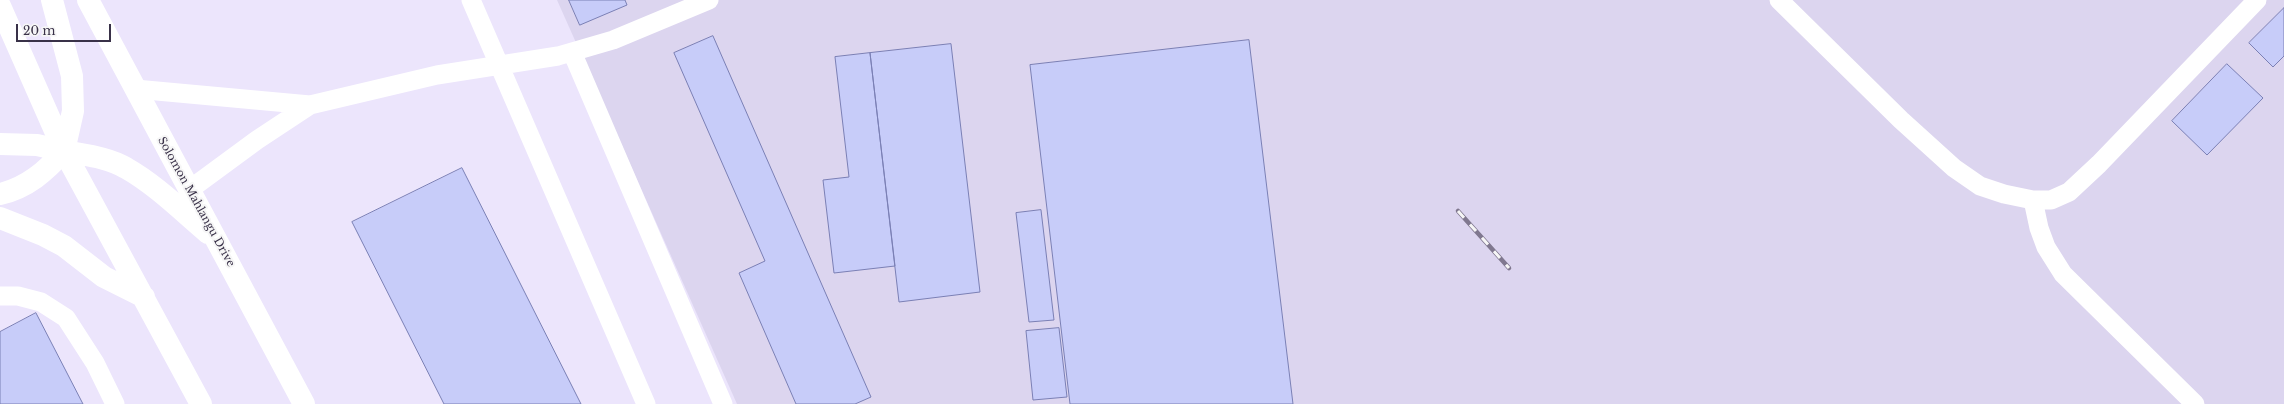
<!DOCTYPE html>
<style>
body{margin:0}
#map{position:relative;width:2284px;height:404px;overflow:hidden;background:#ece5fc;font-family:"Libre Baskerville",serif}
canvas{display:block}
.scale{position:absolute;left:16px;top:24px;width:95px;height:18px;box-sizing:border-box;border:2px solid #393148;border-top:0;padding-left:5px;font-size:12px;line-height:14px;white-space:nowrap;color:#393148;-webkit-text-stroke:3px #f6f6f6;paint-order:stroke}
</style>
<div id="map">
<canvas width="2284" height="404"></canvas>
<div class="scale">20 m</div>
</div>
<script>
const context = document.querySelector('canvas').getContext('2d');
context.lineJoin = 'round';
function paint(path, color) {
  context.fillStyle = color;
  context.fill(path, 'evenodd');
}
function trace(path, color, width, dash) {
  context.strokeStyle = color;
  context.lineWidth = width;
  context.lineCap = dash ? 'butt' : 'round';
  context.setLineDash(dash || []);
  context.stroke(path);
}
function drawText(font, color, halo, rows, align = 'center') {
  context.font = font + ' "Libre Baskerville",serif';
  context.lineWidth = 4;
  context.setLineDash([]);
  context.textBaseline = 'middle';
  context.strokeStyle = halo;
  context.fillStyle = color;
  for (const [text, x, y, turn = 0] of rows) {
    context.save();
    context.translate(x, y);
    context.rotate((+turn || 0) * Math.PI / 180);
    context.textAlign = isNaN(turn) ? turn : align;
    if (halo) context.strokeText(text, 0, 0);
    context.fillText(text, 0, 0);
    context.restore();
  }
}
paint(new Path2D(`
 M557,0H2284V404H737Z`), '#dcd5ef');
const building = new Path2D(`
 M569,0H625L627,5L580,25Z
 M2284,8V56L2273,67L2249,43Z
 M713,36L871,397L855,404H796L739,273L765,261L674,53Z
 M1249,40L1293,404H1070L1030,65Z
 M951,44L980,292L899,302L870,53Z
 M870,53L895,266L834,273L823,180L849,177L835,57Z
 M2227,64L2263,98L2207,155L2172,121Z
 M462,168L581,404H444L352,222Z
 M1041,210L1054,320L1029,322L1016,213Z
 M36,313L83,404H0V332Z
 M1059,328L1067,397L1033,400L1026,331Z`);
paint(building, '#c7ccf9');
trace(building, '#7b80b5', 1);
trace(new Path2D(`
 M471,0L646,404
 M1779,0L1901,120L1954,168L1980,186L2004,194L2033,200H2051L2069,192L2099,164L2257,0
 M572,52L723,404
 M135,89L310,105L437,75L558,56L613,40L709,0
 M189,190L257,140L310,105
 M2033,200L2039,228L2046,247L2063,274L2195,404
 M0,296H18L41,302L66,318L95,363L115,404`), '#fff', 19);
trace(new Path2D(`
 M0,144L37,145L64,151C46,171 27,188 0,194`), '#fff', 22);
trace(new Path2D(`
 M52,0L72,76L73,111L64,151C84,155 108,157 126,168C156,185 182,211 208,233
 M88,0L304,404
 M0,6L64,151L201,404
 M0,218L43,235L64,246L104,277L144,297`), '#fff', 22);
const rail = new Path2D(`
 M1458,211L1509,268`);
trace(rail, '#80788f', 4.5);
trace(rail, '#f6f6f6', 3, [9]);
drawText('11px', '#393148', '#f6f6f6', [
 ["Solomon Mahlangu Drive",196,202,61]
]);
</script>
